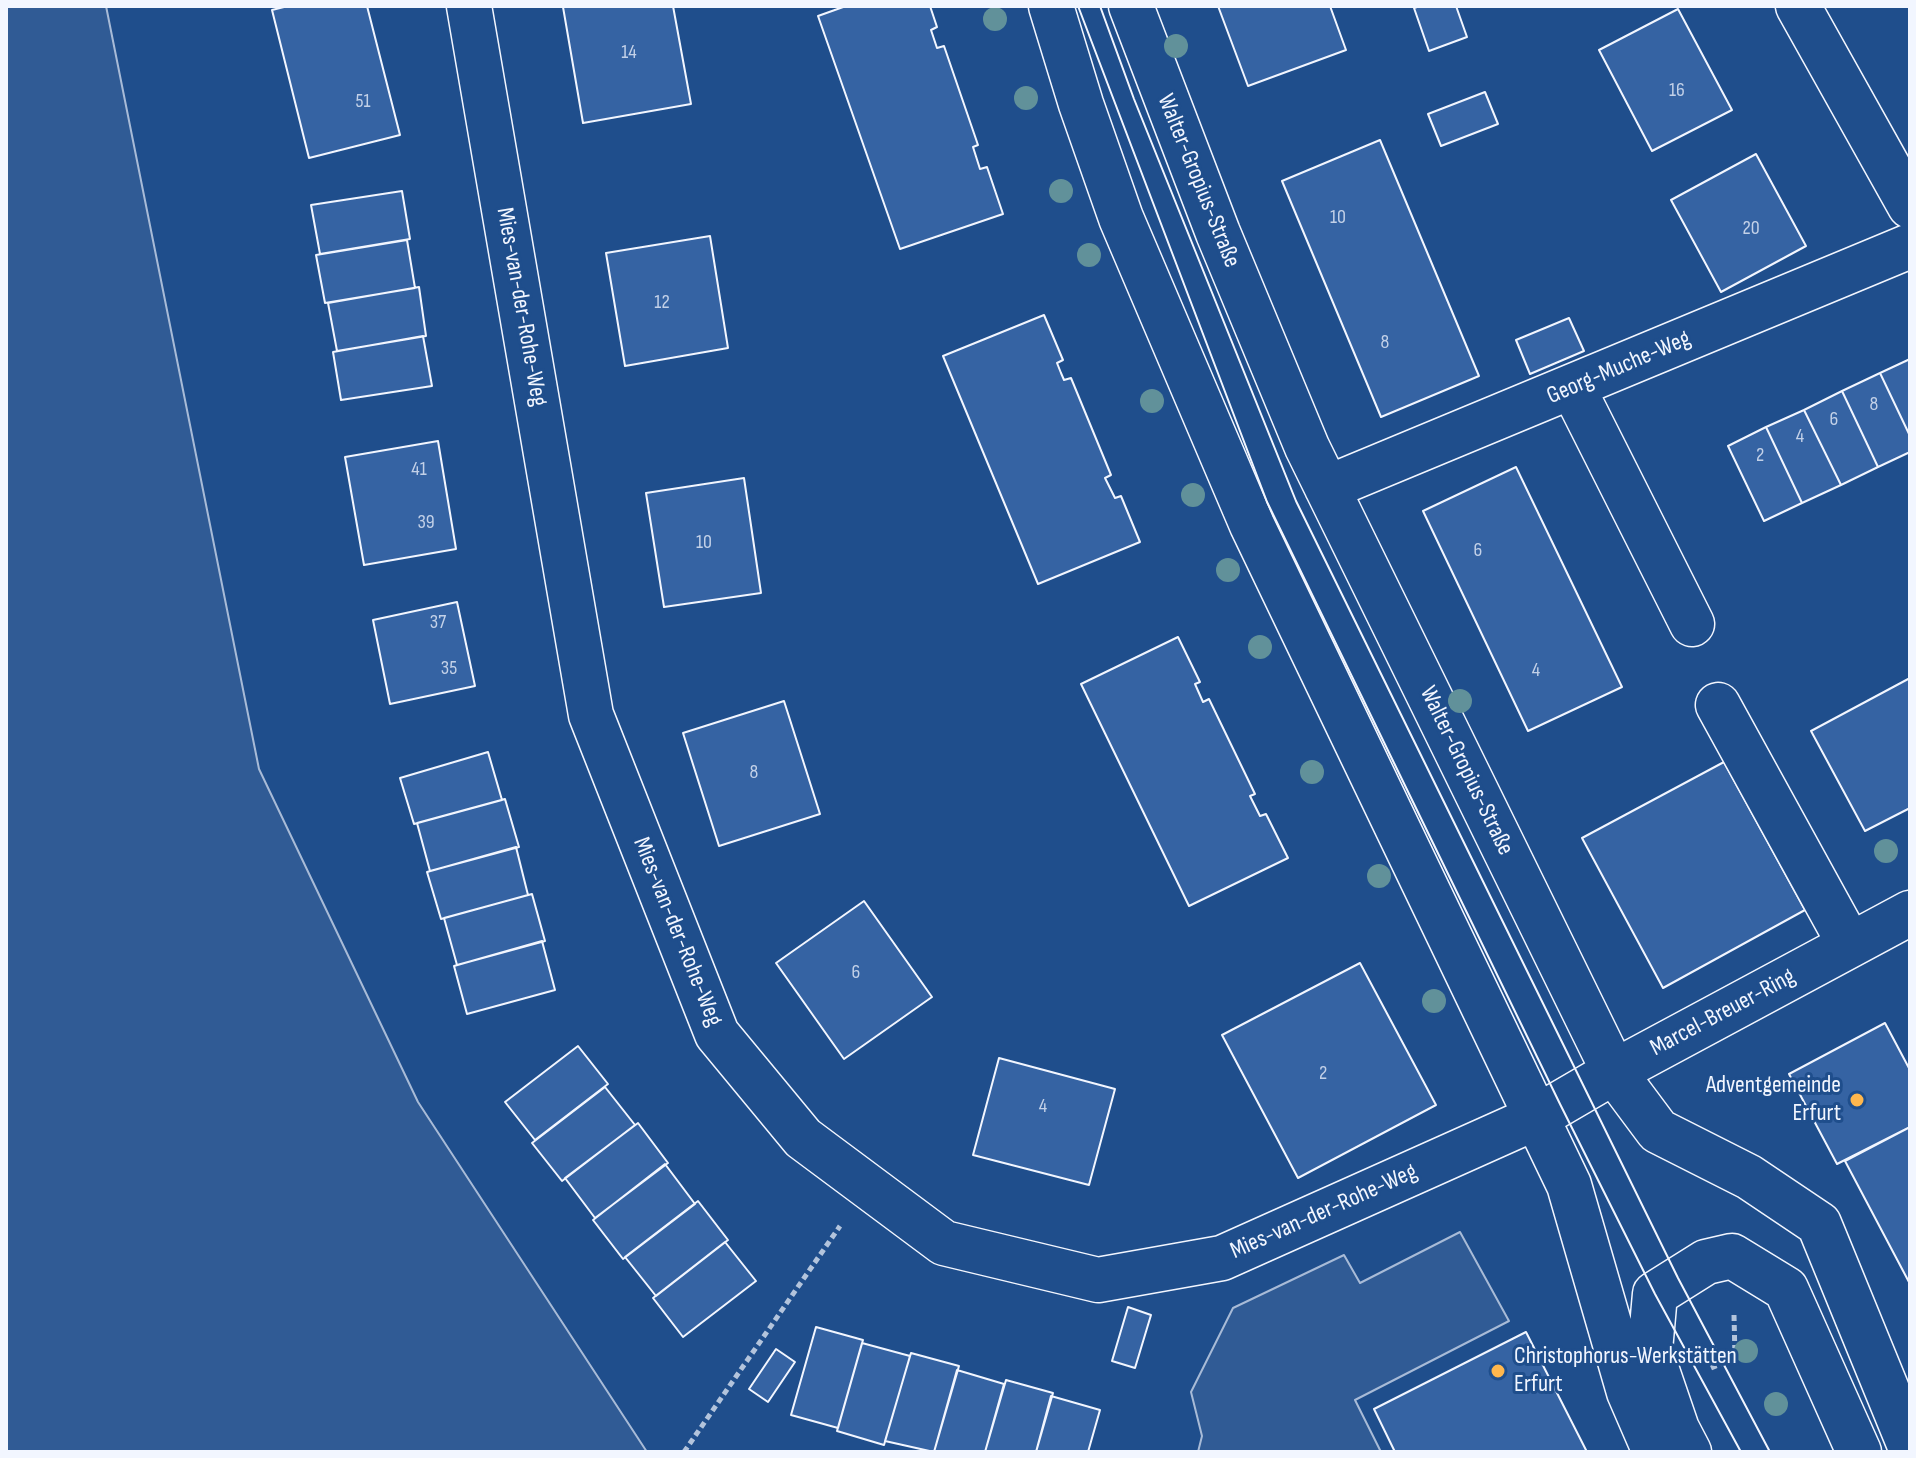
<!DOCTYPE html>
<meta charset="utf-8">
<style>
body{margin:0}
#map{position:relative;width:1916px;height:1458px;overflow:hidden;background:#1f4e8c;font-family:"Sofia Sans Condensed",sans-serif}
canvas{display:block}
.frame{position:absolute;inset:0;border:8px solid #f2f6ff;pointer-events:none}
</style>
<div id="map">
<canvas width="1916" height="1458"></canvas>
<div class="frame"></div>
</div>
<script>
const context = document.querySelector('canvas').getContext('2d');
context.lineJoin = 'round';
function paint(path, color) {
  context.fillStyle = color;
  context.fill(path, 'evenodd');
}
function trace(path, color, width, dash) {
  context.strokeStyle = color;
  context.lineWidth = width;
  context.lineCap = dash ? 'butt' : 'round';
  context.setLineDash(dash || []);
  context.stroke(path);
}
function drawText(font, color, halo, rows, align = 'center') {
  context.font = font + ' "Sofia Sans Condensed",sans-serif';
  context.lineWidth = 6;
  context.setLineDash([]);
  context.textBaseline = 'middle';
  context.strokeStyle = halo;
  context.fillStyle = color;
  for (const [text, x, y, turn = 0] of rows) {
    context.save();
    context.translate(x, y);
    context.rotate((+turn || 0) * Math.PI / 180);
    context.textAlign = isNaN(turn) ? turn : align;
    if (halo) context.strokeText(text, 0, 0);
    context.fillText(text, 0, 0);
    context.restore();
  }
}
const built = new Path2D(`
 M6,6H106L259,769L418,1102L647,1452H6Z
 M1460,1232L1509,1321L1355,1400L1381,1452H1198L1202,1436L1191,1392L1233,1308L1344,1255L1360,1283Z`);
paint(built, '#305b95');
trace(built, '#a8bbd7', 2);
const building = new Path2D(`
 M288,6H367L400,135L309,158L272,10Z
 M569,6H673L691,104L583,123L563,7Z
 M846,6H930L937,27L931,30L937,48L944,46L978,145L973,147L980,169L987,167L1003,214L900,249L818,16Z
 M1218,6H1330L1346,50L1248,86Z
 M1420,6H1456L1467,37L1429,51L1414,8Z
 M1678,9L1732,110L1652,151L1599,50Z
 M1485,92L1498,124L1441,146L1428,114Z
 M1380,140L1479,376L1381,417L1282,181Z
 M1756,154L1806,246L1721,292L1671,200Z
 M402,191L410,239L320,254L311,205Z
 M710,236L728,348L625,366L606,253Z
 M407,240L415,288L325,303L316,255Z
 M419,287L426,336L337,351L328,303Z
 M1044,315L1063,360L1057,363L1061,373L1064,380L1071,378L1111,475L1105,478L1115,498L1121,496L1140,542L1038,584L943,356Z
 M1569,318L1584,351L1530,374L1516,340Z
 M423,336L432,386L341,400L333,352Z
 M1910,359V436L1880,373Z
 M1880,373L1910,436V452L1878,467L1842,391Z
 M1842,391L1878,467L1841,485L1804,410Z
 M1804,410L1841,485L1802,503L1766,427Z
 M1766,427L1802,503L1764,521L1728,446Z
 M438,441L456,549L364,565L345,457Z
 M1516,467L1622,687L1528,731L1423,511Z
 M744,478L761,593L664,607L646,493Z
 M457,602L475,686L390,704L373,620Z
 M1178,637L1200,682L1195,684L1203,702L1209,699L1255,794L1250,796L1260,816L1266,814L1288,858L1189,906L1081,684Z
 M1910,678V808L1865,831L1811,731Z
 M784,701L820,814L719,846L683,733Z
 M488,752L502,800L414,824L400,778Z
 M1724,762L1805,910L1663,988L1582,838Z
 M505,799L519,847L430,871L417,823Z
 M516,847L528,895L441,919L427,872Z
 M532,894L545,941L457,965L444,918Z
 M864,901L932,997L844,1059L776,963Z
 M542,941L555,990L467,1014L454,966Z
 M1360,963L1436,1105L1298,1178L1222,1035Z
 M1885,1023L1910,1070V1127L1837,1164L1789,1074Z
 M578,1046L608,1084L535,1140L505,1102Z
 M999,1058L1115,1089L1089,1185L973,1155Z
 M605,1087L635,1125L562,1181L532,1143Z
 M638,1123L668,1163L595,1218L565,1178Z
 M1910,1127V1284L1845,1161Z
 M665,1164L695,1204L623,1259L593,1220Z
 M698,1201L728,1240L656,1296L625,1257Z
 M725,1242L756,1281L683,1337L653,1298Z
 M1128,1307L1151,1315L1135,1368L1112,1361Z
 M816,1327L863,1340L838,1428L791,1415Z
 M1526,1332L1587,1452H1395L1374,1409Z
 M862,1343L910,1356L884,1445L837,1431Z
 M776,1349L795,1362L768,1402L749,1389Z
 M911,1353L959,1366L934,1452L885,1441Z
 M957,1370L1004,1384L985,1452H934Z
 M1006,1380L1053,1393L1036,1452H985Z
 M1051,1396L1100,1410L1088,1452H1036Z`);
paint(building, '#3563a3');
trace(building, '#f2f6ff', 2);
const minor = new Path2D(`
 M469,6L591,715L717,1034L803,1138L944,1243L1098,1280L1222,1258L1537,1117L1614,1072L1910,913
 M1051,6L1081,104L1121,218L1252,525L1569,1185L1629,1392L1655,1452
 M1131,6L1218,233L1307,447L1614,1072L1658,1131L1749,1177L1819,1224L1910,1446
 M1798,6L1910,206
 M1573,388L1692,624
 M1327,488L1910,246
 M1718,705L1850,945
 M1689,1452L1677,1429L1650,1350L1655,1294L1706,1262L1732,1256L1786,1289L1859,1452`);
trace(minor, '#f2f6ff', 47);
trace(new Path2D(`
 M1734,1315L1735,1358
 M1711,1368L1757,1348
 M684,1452L840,1226`), '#b3c4dc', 5, [6, 4]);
trace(minor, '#1f4e8c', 44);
trace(new Path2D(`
 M1078,6L1267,502L1560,1104L1655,1294L1741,1452
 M1100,6L1134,99L1296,501L1678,1278L1770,1452`), '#f2f6ff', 2);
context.fillStyle = '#61919a';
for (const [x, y] of [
 [995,19],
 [1176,46],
 [1026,98],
 [1061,191],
 [1089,255],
 [1152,401],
 [1193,495],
 [1228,570],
 [1260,647],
 [1460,701],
 [1312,772],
 [1886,851],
 [1379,876],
 [1434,1001],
 [1746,1351],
 [1776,1404]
]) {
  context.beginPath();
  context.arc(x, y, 12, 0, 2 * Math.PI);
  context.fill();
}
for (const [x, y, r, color] of [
 [1857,1100,8,"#ffb74d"],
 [1498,1371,8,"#ffb74d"]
]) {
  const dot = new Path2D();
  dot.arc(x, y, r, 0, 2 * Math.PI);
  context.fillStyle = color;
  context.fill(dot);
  trace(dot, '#1f4e8c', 3);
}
drawText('20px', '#c3d1e8', null, [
 ["14",629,53],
 ["16",1677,91],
 ["51",363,102],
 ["10",1338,218],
 ["20",1751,229],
 ["12",662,303],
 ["8",1385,343],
 ["8",1874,405],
 ["6",1834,420],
 ["4",1800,437],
 ["2",1760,456],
 ["41",419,470],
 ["39",426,523],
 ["10",704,543],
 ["6",1478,551],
 ["37",438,623],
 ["35",449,669],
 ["4",1536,671],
 ["8",754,773],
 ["6",856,973],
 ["2",1323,1074],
 ["4",1043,1107]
]);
drawText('24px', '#f2f6ff', '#1f4e8c', [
 ["Walter-Gropius-Straße",1198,181,68],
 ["Mies-van-der-Rohe-Weg",521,307,80],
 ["Georg-Muche-Weg",1619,368,-23],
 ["Walter-Gropius-Straße",1466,771,64],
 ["Mies-van-der-Rohe-Weg",677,932,68],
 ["Marcel-Breuer-Ring",1723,1013,-28],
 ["Mies-van-der-Rohe-Weg",1324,1212,-24]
]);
drawText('24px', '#f2f6ff', '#1f4e8c', [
 ["Adventgemeinde",1841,1086],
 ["Erfurt",1841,1114],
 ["Christophorus-Werkstätten",1514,1357,"left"],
 ["Erfurt",1514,1385,"left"]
], 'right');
</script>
